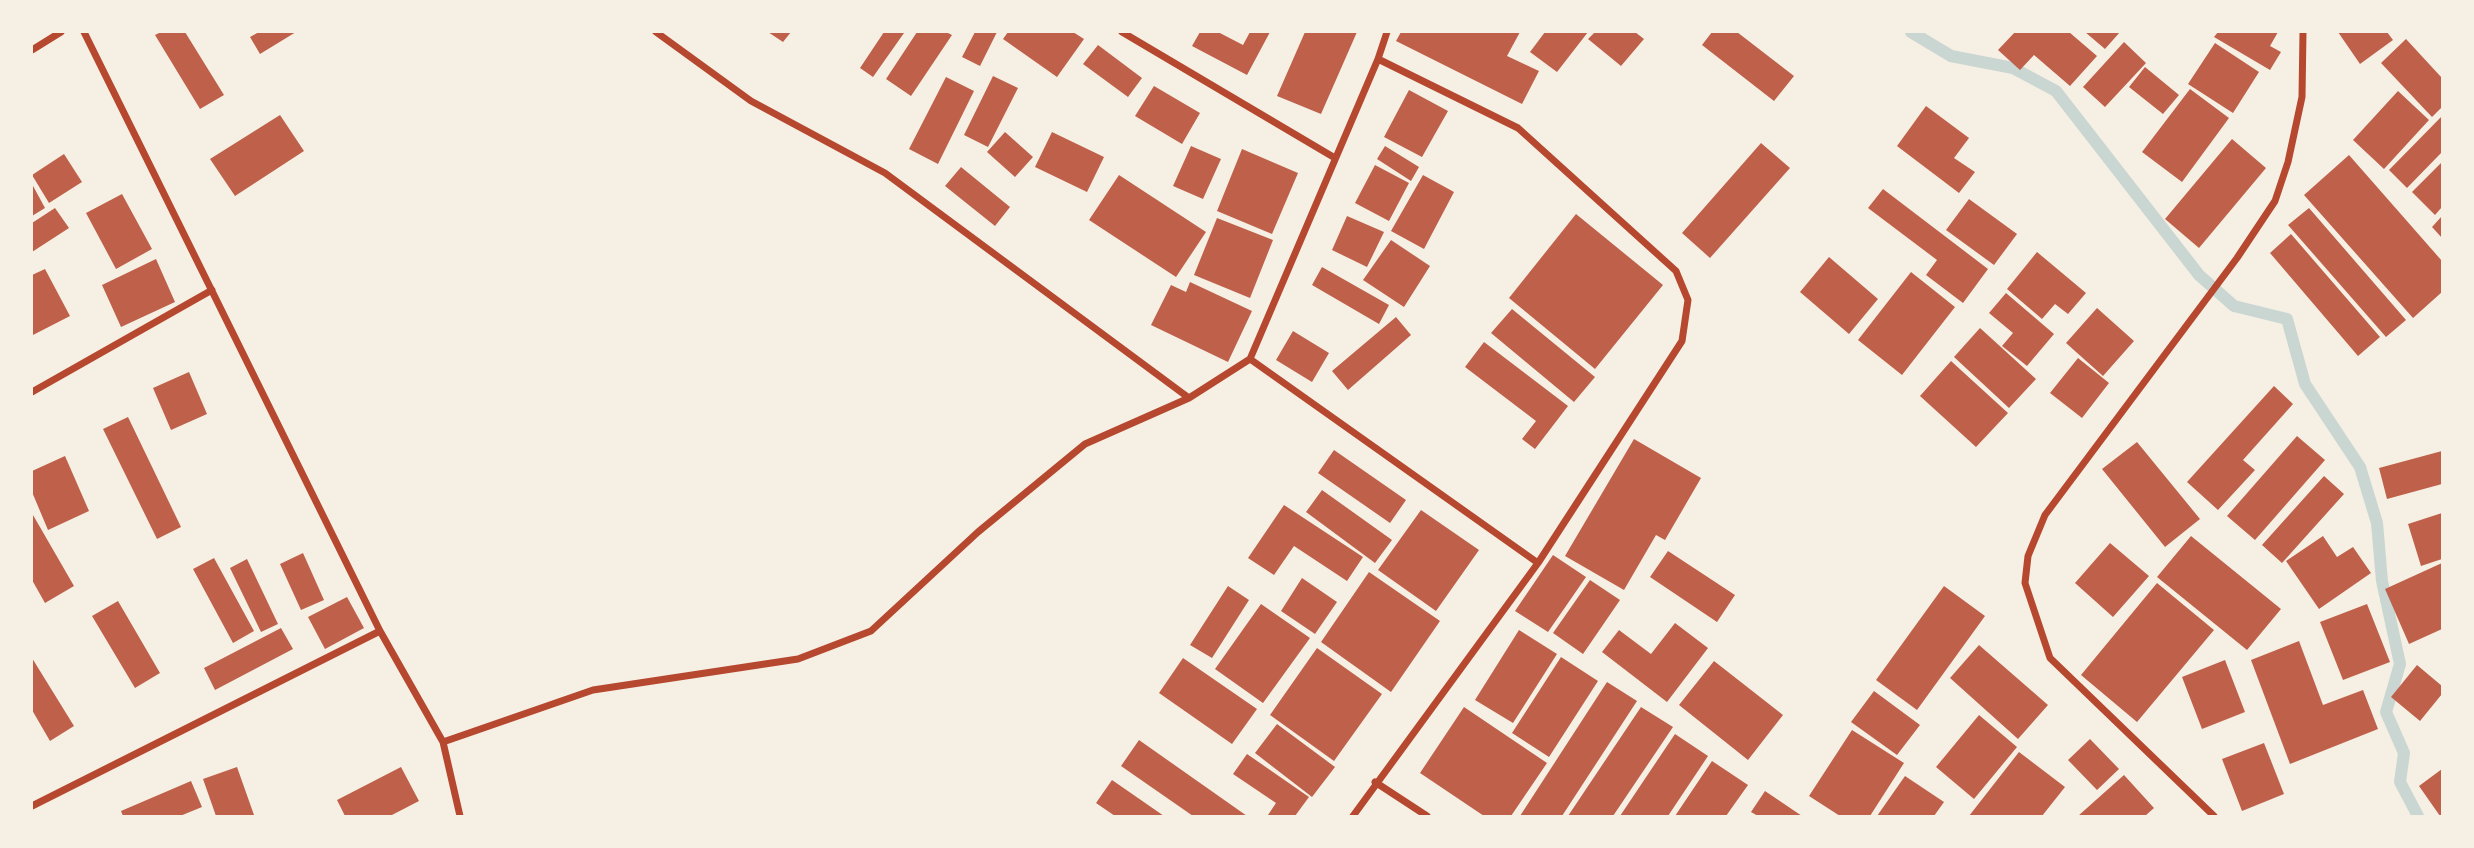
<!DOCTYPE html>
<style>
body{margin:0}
#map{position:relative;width:2474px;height:848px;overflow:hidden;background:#f6efe4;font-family:Manrope,sans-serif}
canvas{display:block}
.frame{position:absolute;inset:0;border:33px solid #f6efe4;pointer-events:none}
</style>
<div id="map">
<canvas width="2474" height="848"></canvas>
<div class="frame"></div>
</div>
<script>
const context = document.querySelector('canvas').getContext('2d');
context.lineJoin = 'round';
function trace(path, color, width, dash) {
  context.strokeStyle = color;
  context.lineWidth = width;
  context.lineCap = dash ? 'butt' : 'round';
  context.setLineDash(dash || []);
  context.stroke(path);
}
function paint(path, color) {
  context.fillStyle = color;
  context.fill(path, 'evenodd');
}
trace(new Path2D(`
 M1911,32L1951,56L2013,68L2056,91L2199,275L2234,306L2287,319L2305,384L2360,467L2377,523L2382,581L2400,664L2386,712L2404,753L2400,782L2418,816`), '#c9d6d2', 12);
paint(new Path2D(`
 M161,32H185L224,95L200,109L155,35Z
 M259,32H296L260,54L250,37Z
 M768,32H791L783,42Z
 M884,32L904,33L873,77L860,68Z
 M917,32H946L952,35L911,96L886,79Z
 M975,32H997L980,66L962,57Z
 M1008,32H1073L1084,39L1057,77L1003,39Z
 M1200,32H1218L1243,45L1250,32H1270L1247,75L1192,46Z
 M1305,32H1357L1321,114L1277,96Z
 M1401,32H1520L1507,56L1539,71L1522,104L1396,41Z
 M1545,32H1588L1557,72L1530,52Z
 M1595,32H1635L1644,39L1621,66L1588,39Z
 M1712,32H1737L1794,76L1774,101L1702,45Z
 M2015,32H2069L2097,56L2070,86L2034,55L2020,70L1998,50Z
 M2085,32H2120L2105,49Z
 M2218,32H2278L2270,46L2281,52L2270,70L2214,37Z
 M2338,32H2387L2393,40L2360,64Z
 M2406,39L2442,78V107L2432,117L2381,63Z
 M2124,42L2146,63L2105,107L2083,87Z
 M2215,43L2259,72L2233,113L2188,84Z
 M1098,45L1142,78L1128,97L1083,64Z
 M2145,67L2179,95L2163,114L2129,87Z
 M993,76L1018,88L988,147L964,135Z
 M946,77L974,91L938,164L909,149Z
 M1154,86L1200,113L1182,144L1135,116Z
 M2190,89L2229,118L2182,182L2142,152Z
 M1409,90L1448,111L1422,157L1384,137Z
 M2398,91L2429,120L2384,169L2353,140Z
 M1926,106L1969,138L1954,158L1975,172L1959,193L1897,146Z
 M280,115L304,151L235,196L210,159Z
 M2442,116V152L2407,188L2389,170Z
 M1005,132L1033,157L1015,177L987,152Z
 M1052,132L1104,157L1087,192L1035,167Z
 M2232,139L2266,168L2199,248L2165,219Z
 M1761,143L1790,168L1710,258L1682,233Z
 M1191,146L1221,159L1203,199L1173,186Z
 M1385,146L1419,167L1411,181L1377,159Z
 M1242,149L1298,173L1272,234L1217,211Z
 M64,154L82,182L49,203L32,175Z
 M2349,155L2442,261V292L2413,318L2304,195Z
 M2442,162V207L2435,215L2412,192Z
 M1375,165L1409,183L1389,221L1355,203Z
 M961,167L1010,207L995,226L945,186Z
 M1119,175L1206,232L1176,277L1089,220Z
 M1423,175L1454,192L1424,249L1391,231Z
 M32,184L45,208L32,216Z
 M1883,189L1988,269L1963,303L1926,275L1937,260L1868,208Z
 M122,194L152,249L116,269L86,213Z
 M1969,199L2017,234L1994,265L1946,230Z
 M55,208L69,228L32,252V223Z
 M2309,208L2406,320L2386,337L2288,225Z
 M1576,214L1663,285L1595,369L1509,298Z
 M1347,216L1384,232L1367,267L1332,250Z
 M2442,216V238L2432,227Z
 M1217,218L1273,240L1250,298L1194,275Z
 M2291,234L2380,337L2358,356L2270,253Z
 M1391,240L1430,266L1404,307L1363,280Z
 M2037,252L2086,293L2068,314L2055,304L2042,319L2007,289Z
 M1829,257L1878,299L1849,334L1800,292Z
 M156,259L175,302L121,327L102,285Z
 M1322,267L1389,305L1379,324L1312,285Z
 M45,269L70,316L33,335L32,275Z
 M1911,272L1955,307L1902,375L1858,340Z
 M1190,282L1252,311L1228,362L1151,325L1171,285L1186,292Z
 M2006,293L2054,334L2027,366L2002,346L2013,333L1989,313Z
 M2097,308L2134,341L2103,376L2066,343Z
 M1512,309L1595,377L1574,402L1491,333Z
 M1396,317L1411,335L1348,390L1332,371Z
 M1980,328L2036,379L2009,408L1954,357Z
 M1293,331L1329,353L1312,382L1276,360Z
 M1484,342L1568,406L1535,449L1522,439L1536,421L1465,367Z
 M2078,358L2109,383L2082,418L2050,393Z
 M1951,361L2008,413L1976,447L1920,396Z
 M189,372L207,414L171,430L153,388Z
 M2274,386L2293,404L2243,460L2255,470L2218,510L2187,482Z
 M128,417L181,527L157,539L103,429Z
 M2297,436L2325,460L2255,540L2227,516Z
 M1634,439L1701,478L1665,540L1656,535L1624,590L1565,556Z
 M2137,442L2200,519L2165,547L2102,469Z
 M1334,450L1406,500L1390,523L1318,473Z
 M2442,451V484L2387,499L2379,468Z
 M65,456L89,511L48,530L32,492V471Z
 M2324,476L2344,494L2282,563L2262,545Z
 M1322,490L1392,540L1375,563L1306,512Z
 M1284,505L1363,557L1347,581L1294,546L1274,575L1248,558Z
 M1421,510L1479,550L1436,611L1378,570Z
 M2442,513V559L2421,566L2408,524Z
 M33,515L74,586L45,603L32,580Z
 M2191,536L2281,609L2247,650L2157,577Z
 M2323,536L2337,557L2353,547L2371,573L2319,609L2286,561Z
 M2110,543L2149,576L2113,617L2075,583Z
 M1668,551L1735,595L1717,622L1650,577Z
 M303,553L324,600L301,610L280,564Z
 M1553,555L1586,577L1548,632L1515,611Z
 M214,558L254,631L233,643L193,569Z
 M247,559L278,624L261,632L230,568Z
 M2442,563V629L2409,644L2385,589Z
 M1369,572L1440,621L1391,692L1321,642Z
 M1302,578L1337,602L1315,634L1281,611Z
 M1590,580L1620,600L1583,654L1553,633Z
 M2157,583L2214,630L2137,722L2081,675Z
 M1228,586L1249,600L1212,658L1190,645Z
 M1944,586L1985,616L1917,710L1876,680Z
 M347,597L364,628L325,649L308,617Z
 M118,601L160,673L135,688L92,616Z
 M1261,604L1310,638L1263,703L1215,669Z
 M2367,604L2390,662L2343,680L2320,622Z
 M1675,623L1708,648L1667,702L1602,652L1619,630L1651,654Z
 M281,628L293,649L215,690L204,668Z
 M1519,630L1557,654L1513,723L1475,700Z
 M2299,641L2323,705L2363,690L2378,729L2290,764L2251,660Z
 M1979,645L2048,705L2018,739L1950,678Z
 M1317,648L1382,694L1334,761L1270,715Z
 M1561,657L1598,681L1549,757L1512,733Z
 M32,658L74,726L50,741L32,710Z
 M1183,658L1257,709L1232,744L1159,693Z
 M2225,660L2245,712L2202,729L2182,677Z
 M1714,661L1783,715L1748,760L1679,705Z
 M2417,665L2442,686V694L2420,721L2391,697Z
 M1607,682L1637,701L1562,816H1520Z
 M1874,691L1920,725L1897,755L1851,722Z
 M1464,707L1547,763L1511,816H1484L1420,773Z
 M1641,707L1673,727L1613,816H1568Z
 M1979,715L2017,747L1974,799L1936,767Z
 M1277,724L1335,767L1312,797L1255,753Z
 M1852,730L1904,763L1870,816H1840L1809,796Z
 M1675,734L1708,756L1668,816H1620Z
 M2090,739L2119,769L2097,790L2068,760Z
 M1139,740L1247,816H1193L1121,766Z
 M2264,743L2284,794L2242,811L2222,759Z
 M2019,752L2065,787L2042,816H1969Z
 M1247,754L1309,797L1295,816H1270L1268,815L1276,803L1233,774Z
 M1712,761L1748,785L1726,816H1675Z
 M237,767L254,815L216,816L203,779Z
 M401,767L419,801L390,816H345L337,800Z
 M2442,769V816H2440L2419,786Z
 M2124,775L2154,808L2145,816H2078Z
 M1905,776L1944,802L1934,816H1877Z
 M1112,780L1164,816H1115L1096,803Z
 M191,781L202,807L180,816H123L121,811Z
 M1765,791L1802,816H1758L1751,812Z`), '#bf614a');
trace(new Path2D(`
 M84,32L380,631L443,742L460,816
 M656,32L751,101L885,173L1189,398
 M1122,32L1335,158
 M32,50L61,32
 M1250,359L1538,563
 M32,392L212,290
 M443,742L593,690L798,659L871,631L978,532L1085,444L1189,398L1250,359L1378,59L1387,32
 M1375,782L1427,816
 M32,806L380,631
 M1353,816L1538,563L1682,341L1688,300L1676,271L1518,128L1378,59
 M2214,816L2050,658L2025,583L2028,556L2045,515L2237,258L2275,201L2288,162L2302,97L2303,32`), '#b5482f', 7);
</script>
